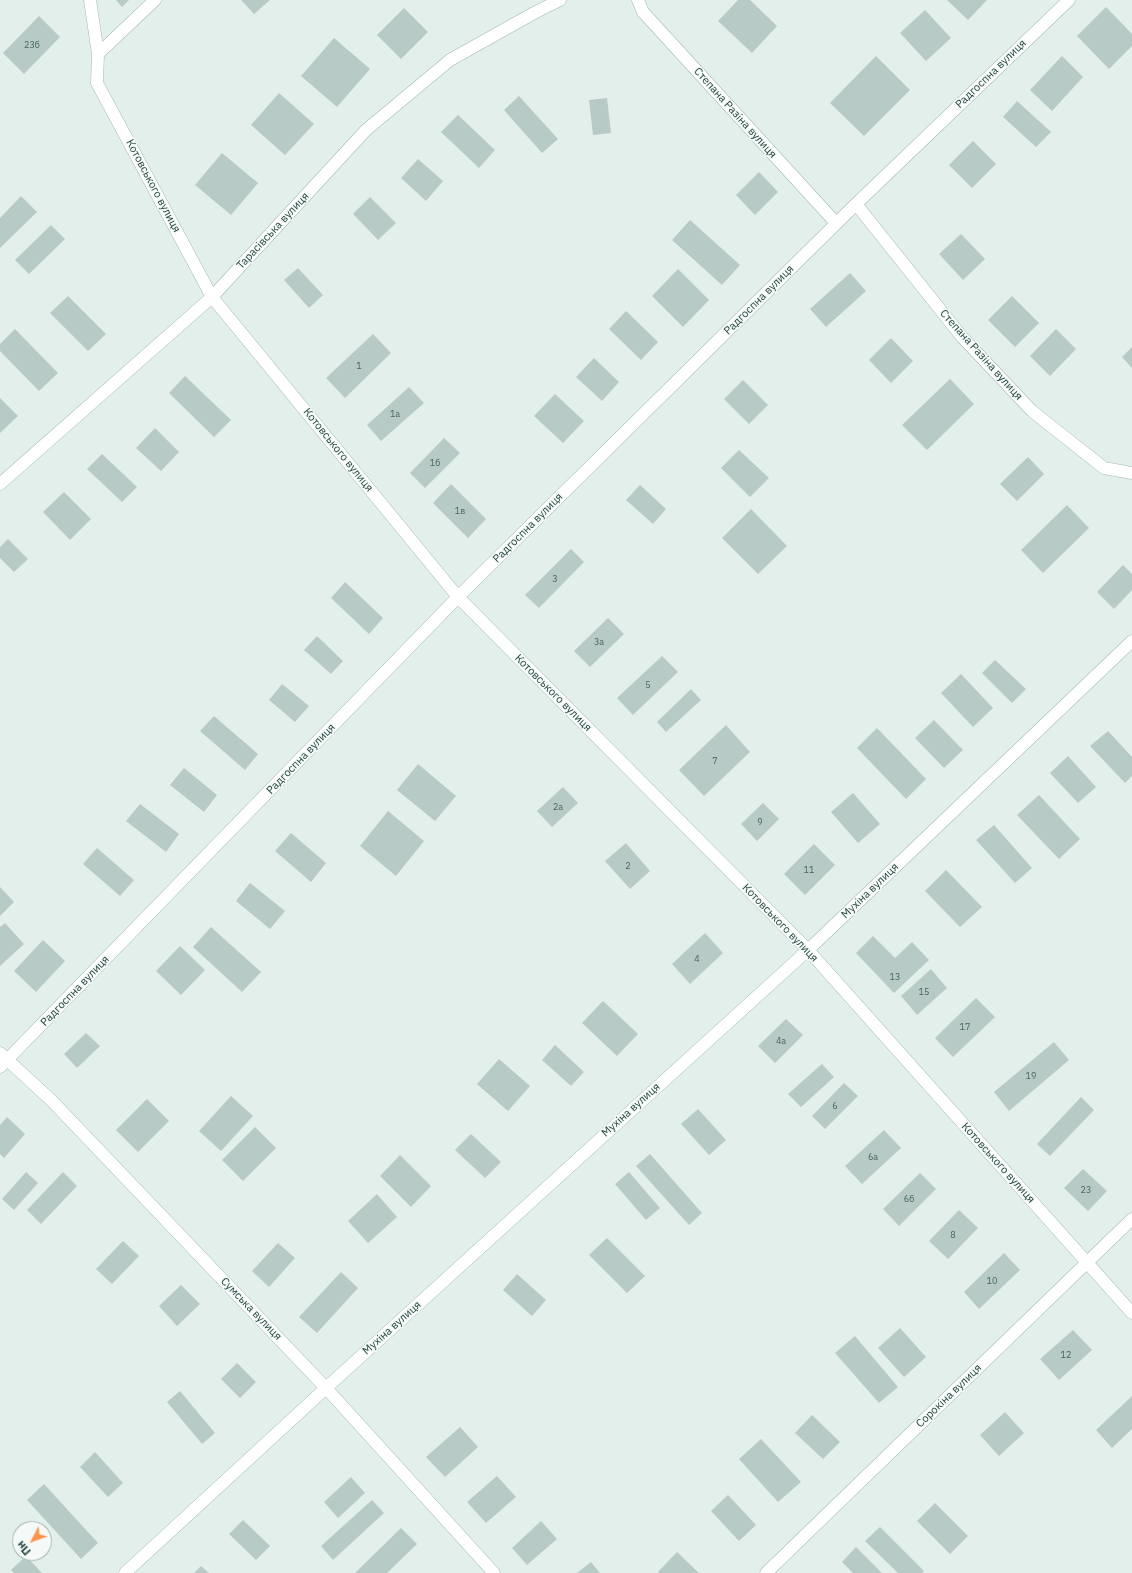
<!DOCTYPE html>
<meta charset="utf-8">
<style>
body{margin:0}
#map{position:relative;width:1132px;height:1573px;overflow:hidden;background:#e3efeb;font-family:"IBM Plex Sans",sans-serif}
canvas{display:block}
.north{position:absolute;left:12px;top:1521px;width:40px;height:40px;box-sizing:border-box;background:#f5faf8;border:1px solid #a0b0ae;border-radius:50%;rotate:229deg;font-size:11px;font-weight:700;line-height:16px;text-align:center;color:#21423e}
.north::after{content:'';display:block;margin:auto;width:14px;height:18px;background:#ff9451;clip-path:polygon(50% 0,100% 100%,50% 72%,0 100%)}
</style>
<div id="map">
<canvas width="1132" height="1573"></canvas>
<div class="north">Пн</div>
</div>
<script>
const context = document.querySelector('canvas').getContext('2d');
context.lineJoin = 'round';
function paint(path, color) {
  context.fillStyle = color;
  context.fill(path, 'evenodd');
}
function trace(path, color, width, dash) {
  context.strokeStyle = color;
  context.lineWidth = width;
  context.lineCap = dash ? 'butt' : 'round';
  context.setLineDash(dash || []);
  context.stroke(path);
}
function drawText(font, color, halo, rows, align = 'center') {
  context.font = font + ' "IBM Plex Sans",sans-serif';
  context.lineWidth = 3;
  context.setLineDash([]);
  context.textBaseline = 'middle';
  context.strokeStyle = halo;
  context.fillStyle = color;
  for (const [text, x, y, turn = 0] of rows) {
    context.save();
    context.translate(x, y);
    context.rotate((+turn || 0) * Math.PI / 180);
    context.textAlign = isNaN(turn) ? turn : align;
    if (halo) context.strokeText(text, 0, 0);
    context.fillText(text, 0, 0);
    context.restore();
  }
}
paint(new Path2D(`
 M116,0H129L122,7Z
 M241,0H270L254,14Z
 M738,0H750L777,26L752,53L718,21Z
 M947,0H987L968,20Z
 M1106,7L1132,34V46L1109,69L1077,36Z
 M404,8L428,32L401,59L377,35Z
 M925,10L951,38L926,61L900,33Z
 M39,16L60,37L24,74L3,53Z
 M334,38L370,69L337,107L301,76Z
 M876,56L910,90L864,136L830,103Z
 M1062,56L1083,77L1052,111L1030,90Z
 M279,93L314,124L285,155L251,125Z
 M519,96L558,139L542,153L504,110Z
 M607,98L611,133L593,135L589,100Z
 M1017,101L1051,132L1036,147L1003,117Z
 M458,115L495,150L479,168L441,132Z
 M973,141L996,164L972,188L949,165Z
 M222,153L258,183L231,215L195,185Z
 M418,159L443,181L426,201L401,178Z
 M759,172L778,192L755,215L736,195Z
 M21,196L37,212L0,248V218Z
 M370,197L396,223L378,240L353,214Z
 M690,220L740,265L722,285L672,240Z
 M51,225L65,239L29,274L15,260Z
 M961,234L985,259L963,280L939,254Z
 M298,268L323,295L309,308L284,280Z
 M678,269L709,300L683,327L652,296Z
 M850,273L866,291L826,327L810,309Z
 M68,296L106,334L88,351L50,313Z
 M1012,296L1039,323L1015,347L988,320Z
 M626,311L658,342L641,360L609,329Z
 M15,329L58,373L39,391L0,351V344Z
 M1056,329L1076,349L1050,376L1030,356Z
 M373,334L391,353L345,398L326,378Z
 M891,338L913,361L891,383L869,360Z
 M1132,347V368L1122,357Z
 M594,358L619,382L602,401L576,377Z
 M185,376L231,420L214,437L169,393Z
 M950,379L974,404L927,450L902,425Z
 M743,380L768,405L749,424L724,399Z
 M409,387L424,403L381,441L367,425Z
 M555,394L584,421L563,443L534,416Z
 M0,398L18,416L0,433Z
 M155,428L179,452L161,471L136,448Z
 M444,438L460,453L425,488L410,473Z
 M739,450L769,478L750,497L721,468Z
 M102,454L137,487L122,502L87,469Z
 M1028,457L1044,474L1017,501L1000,484Z
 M451,484L486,519L468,538L433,503Z
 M640,485L666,509L653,524L626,500Z
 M64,492L91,519L70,540L43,512Z
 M1067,505L1089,528L1043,573L1021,550Z
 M751,509L787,546L758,574L722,538Z
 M8,539L28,559L14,572L0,558V547Z
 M571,549L584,562L539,608L525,595Z
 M1123,565L1132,574V590L1114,609L1097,592Z
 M345,582L383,618L369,634L331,598Z
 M608,618L624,634L590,667L574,651Z
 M317,636L343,661L331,674L304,650Z
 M662,656L678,672L633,715L617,698Z
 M995,660L1026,689L1012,703L982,673Z
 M961,674L993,708L973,727L941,693Z
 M282,684L309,706L295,722L269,700Z
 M691,689L701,700L666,732L657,722Z
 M214,716L258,754L245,770L200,731Z
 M934,720L963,750L944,768L915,738Z
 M726,725L750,752L704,796L679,770Z
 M877,728L926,779L906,799L857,748Z
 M1108,731L1132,757V776L1125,783L1090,746Z
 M1068,756L1096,787L1078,803L1050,773Z
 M418,764L456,796L435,821L397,790Z
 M184,768L217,795L204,812L170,785Z
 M563,787L578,803L552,827L537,811Z
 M853,793L880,824L858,843L831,812Z
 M1039,795L1080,839L1059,859L1017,815Z
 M763,803L779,819L757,841L741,824Z
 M140,804L179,834L166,852L126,821Z
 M388,811L424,841L396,876L360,846Z
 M994,825L1032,868L1015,883L976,840Z
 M291,833L326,863L311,882L275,851Z
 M626,843L650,871L630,889L605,861Z
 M814,844L835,865L805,895L784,874Z
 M97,848L134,880L120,896L83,864Z
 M946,870L982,907L960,927L925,891Z
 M250,883L285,911L270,929L236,901Z
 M0,887L14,902L0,916Z
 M5,923L24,944L0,966V927Z
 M211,927L261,972L242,992L193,947Z
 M705,933L723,953L690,984L672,964Z
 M873,936L895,958L912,942L929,960L894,993L856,953Z
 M43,940L65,961L36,992L14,971Z
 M180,946L205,970L181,995L156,971Z
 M931,969L947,988L917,1015L901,996Z
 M976,998L995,1017L953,1057L935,1038Z
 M603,1001L638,1034L617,1056L582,1023Z
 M786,1019L803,1035L775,1063L758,1046Z
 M86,1033L100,1046L77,1068L64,1054Z
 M1054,1042L1069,1060L1009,1111L994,1092Z
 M555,1045L584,1072L571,1086L542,1060Z
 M499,1059L530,1086L508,1111L477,1084Z
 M822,1064L834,1077L801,1107L788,1094Z
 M844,1083L858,1096L825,1129L812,1116Z
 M231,1096L253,1116L221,1151L199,1131Z
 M1081,1097L1094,1110L1050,1156L1037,1144Z
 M147,1099L169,1121L138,1152L116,1130Z
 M698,1109L726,1140L709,1155L681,1124Z
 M7,1117L25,1134L4,1158L0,1154V1125Z
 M255,1127L276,1148L243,1181L222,1160Z
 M884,1130L901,1148L862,1184L845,1166Z
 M471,1134L501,1162L485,1178L455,1150Z
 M650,1154L702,1213L689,1225L636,1166Z
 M400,1155L431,1186L411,1207L380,1176Z
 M1083,1169L1107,1191L1088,1211L1064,1188Z
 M26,1172L38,1183L14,1210L2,1199Z
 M63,1172L77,1186L41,1224L27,1210Z
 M629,1172L660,1208L646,1220L615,1184Z
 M920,1173L936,1189L899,1226L883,1209Z
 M377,1194L397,1217L368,1243L348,1221Z
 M959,1210L978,1228L948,1259L929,1241Z
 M607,1238L645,1276L627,1293L589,1255Z
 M123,1241L139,1256L112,1284L96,1269Z
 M278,1243L295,1258L269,1287L252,1271Z
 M1004,1253L1020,1270L979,1309L964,1292Z
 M341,1272L358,1288L317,1333L299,1317Z
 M517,1274L546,1300L532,1316L503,1290Z
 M181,1285L200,1304L177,1326L159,1306Z
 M900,1328L926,1357L904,1377L878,1348Z
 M1073,1330L1092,1350L1059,1380L1040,1359Z
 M855,1336L898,1387L879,1403L835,1353Z
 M237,1363L256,1382L240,1398L221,1379Z
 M180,1391L215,1433L202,1444L167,1402Z
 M1132,1396V1429L1112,1448L1096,1430Z
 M1005,1412L1024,1433L999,1456L980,1435Z
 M812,1415L840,1442L823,1459L795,1433Z
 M460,1427L478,1447L445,1477L426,1457Z
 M761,1439L801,1482L778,1502L739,1459Z
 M95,1452L123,1483L108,1497L80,1467Z
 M497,1476L516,1497L486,1523L467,1502Z
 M351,1477L365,1493L338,1518L324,1502Z
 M44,1484L98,1543L81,1559L27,1500Z
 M728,1495L756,1525L739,1541L711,1511Z
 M372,1500L384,1513L333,1560L321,1546Z
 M935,1503L968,1536L950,1554L917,1521Z
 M243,1520L270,1546L256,1560L229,1534Z
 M541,1521L557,1539L527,1565L512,1548Z
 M880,1527L924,1571L922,1573H898L865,1541Z
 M401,1528L417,1544L387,1573H355Z
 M856,1547L882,1573H853L842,1562Z
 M677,1552L699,1573H659L658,1572Z
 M26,1556L42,1573H14L11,1570Z
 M591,1562L600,1573H577Z
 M201,1566L209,1573H194Z`), '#b8cac5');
const street = new Path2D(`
 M90,0L98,54L97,83L212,297L458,597L808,950L1132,1313
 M638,0L643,12L836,223
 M98,54L155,0
 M856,204L962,337L1032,411L1104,468L1132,473
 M0,484L212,297L366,130L450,60L534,13L560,0
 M0,1053L52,1101L326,1388L494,1573
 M0,1067L458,597L856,204L1069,0
 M125,1573L326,1388L808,950L1132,641
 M766,1573L1132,1219`);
trace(street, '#a5b8b4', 13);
trace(street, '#fff', 12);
drawText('9px', '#476460', null, [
 ["23б",32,45],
 ["1",359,366],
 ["1а",395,414],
 ["1б",435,463],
 ["1в",460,511],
 ["3",555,579],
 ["3а",599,642],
 ["5",648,685],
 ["7",715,761],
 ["2а",558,807],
 ["9",760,822],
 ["2",628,866],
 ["11",809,870],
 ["4",697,959],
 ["13",895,977],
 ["15",924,992],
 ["17",965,1027],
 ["4а",781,1041],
 ["19",1031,1076],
 ["6",835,1106],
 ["6а",873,1157],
 ["23",1086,1190],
 ["6б",909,1199],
 ["8",953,1235],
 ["10",992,1281],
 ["12",1066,1355]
]);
drawText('11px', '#21423e', '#f5faf8', [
 ["Радгоспна вулиця",991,74,-44],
 ["Степана Разіна вулиця",735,113,48],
 ["Котовського вулиця",153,186,62],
 ["Тарасівська вулиця",273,231,-47],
 ["Радгоспна вулиця",759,300,-45],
 ["Степана Разіна вулиця",981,355,48],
 ["Котовського вулиця",338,450,51],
 ["Радгоспна вулиця",528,528,-45],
 ["Котовського вулиця",553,693,45],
 ["Радгоспна вулиця",301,759,-46],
 ["Мухіна вулиця",870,891,-44],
 ["Котовського вулиця",780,923,46],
 ["Радгоспна вулиця",75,991,-46],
 ["Мухіна вулиця",631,1110,-42],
 ["Котовського вулиця",998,1163,48],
 ["Сумська вулиця",251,1309,46],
 ["Мухіна вулиця",392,1328,-42],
 ["Сорокіна вулиця",949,1396,-44]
]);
</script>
